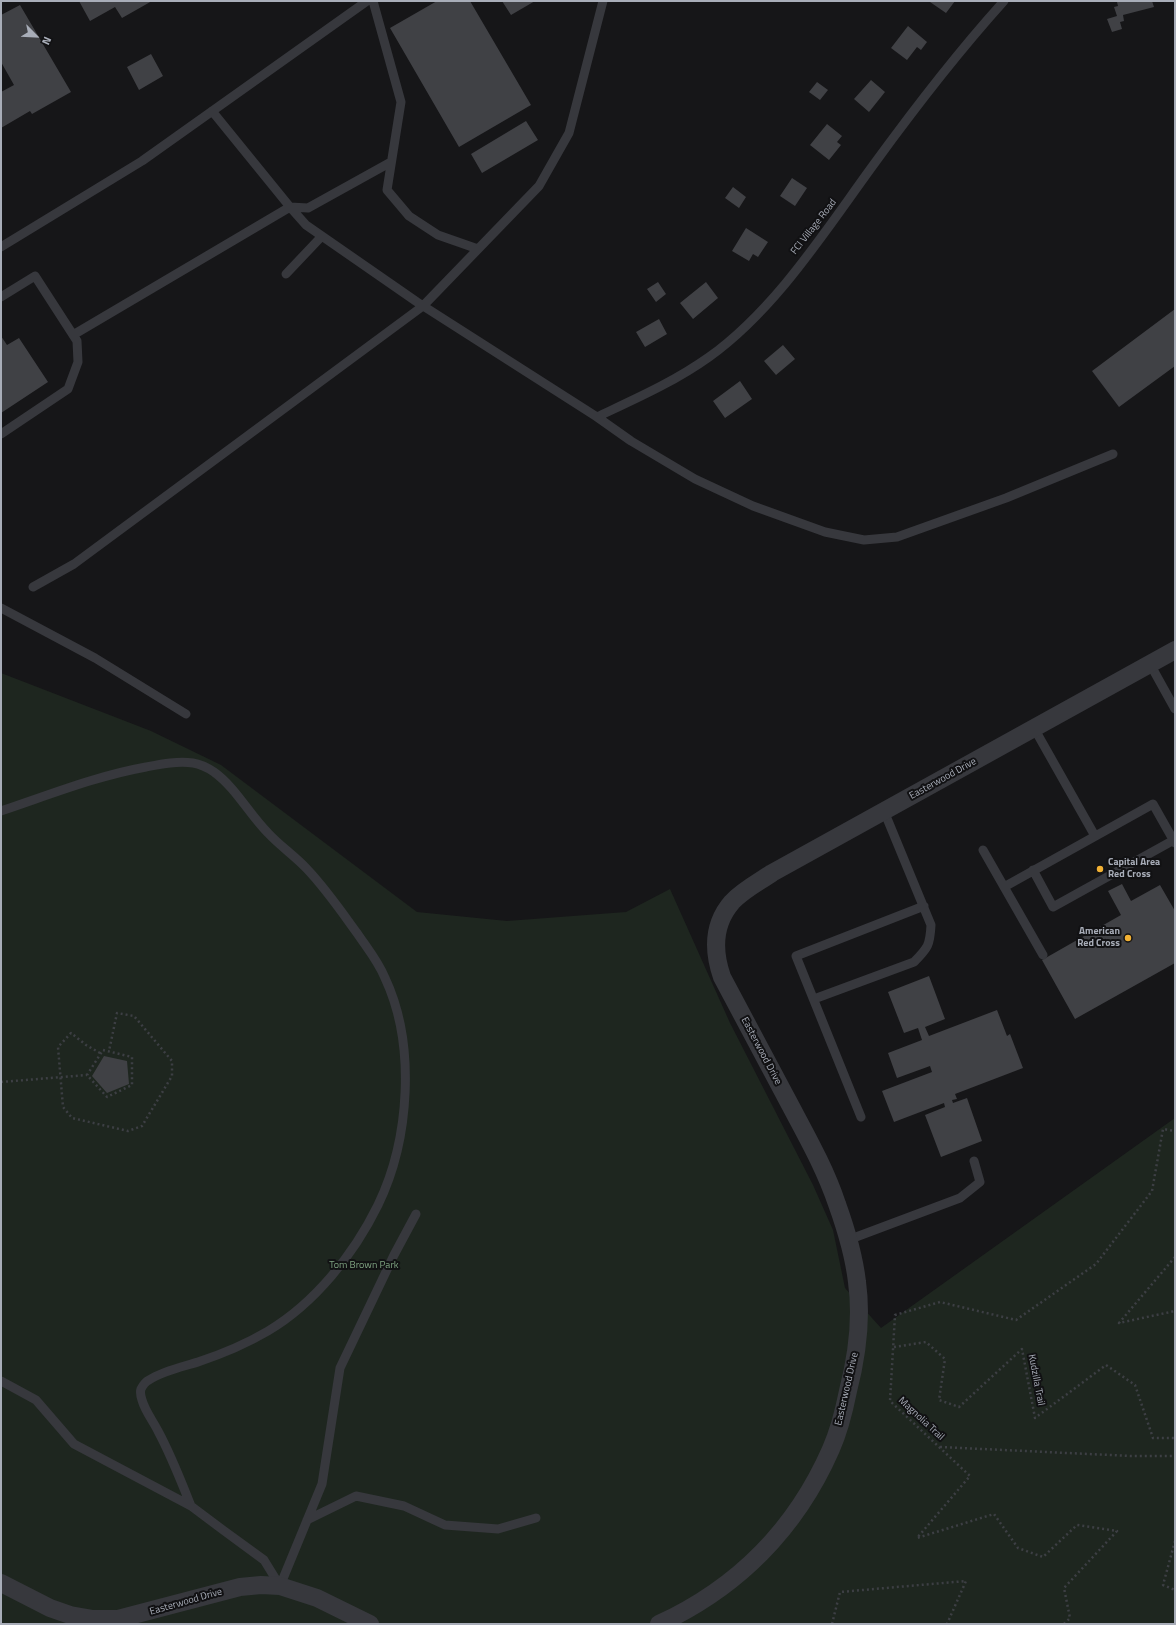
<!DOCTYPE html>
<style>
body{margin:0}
#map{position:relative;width:1176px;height:1625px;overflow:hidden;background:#161618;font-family:"Titillium Web",sans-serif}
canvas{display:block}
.frame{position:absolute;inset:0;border:2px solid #a8adb8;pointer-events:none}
.north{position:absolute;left:16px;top:16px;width:40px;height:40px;-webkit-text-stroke:3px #111113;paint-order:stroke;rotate:114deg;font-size:11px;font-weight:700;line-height:16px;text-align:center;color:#a8adb8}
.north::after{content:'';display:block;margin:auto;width:14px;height:18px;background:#a8adb8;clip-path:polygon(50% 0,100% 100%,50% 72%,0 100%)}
</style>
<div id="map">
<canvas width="1176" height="1625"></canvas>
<div class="frame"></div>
<div class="north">N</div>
</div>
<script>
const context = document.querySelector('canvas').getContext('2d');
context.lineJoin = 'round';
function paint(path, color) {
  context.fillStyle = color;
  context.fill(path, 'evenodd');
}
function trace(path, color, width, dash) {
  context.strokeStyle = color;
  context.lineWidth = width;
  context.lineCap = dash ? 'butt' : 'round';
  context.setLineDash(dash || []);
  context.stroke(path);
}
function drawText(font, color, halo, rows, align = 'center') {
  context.font = font + ' "Titillium Web",sans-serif';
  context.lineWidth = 4;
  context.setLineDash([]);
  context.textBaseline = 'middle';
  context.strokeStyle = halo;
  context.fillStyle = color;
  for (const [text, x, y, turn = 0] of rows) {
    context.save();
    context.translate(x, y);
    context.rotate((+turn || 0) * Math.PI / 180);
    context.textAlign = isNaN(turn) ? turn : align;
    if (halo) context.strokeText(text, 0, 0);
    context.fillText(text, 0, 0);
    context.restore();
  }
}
paint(new Path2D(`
 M1,673L151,731L221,765L417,912L507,921L626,912L670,889L730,1023L813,1185L833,1230L845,1288L881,1328L1175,1118V1624H1Z`), '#1e261f');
paint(new Path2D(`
 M79,1H152L122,18L115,7L90,21Z
 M437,1H470L531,105L459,147L390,28Z
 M502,1H535L511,15Z
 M931,1H955L946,13L930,2Z
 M1120,1H1152L1154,7L1123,15L1124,21L1120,22L1122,29L1112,32L1107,19L1117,16L1114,7L1118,6L1117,2Z
 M20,5L71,92L32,114L30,111L1,128V92L14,85L1,62V15Z
 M908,26L927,42L921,50L917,47L907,60L891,48Z
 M151,54L163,76L139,90L127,67Z
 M871,80L885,92L869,112L854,99Z
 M817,82L828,90L820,100L809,92Z
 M526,121L538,140L482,173L471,154Z
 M827,124L842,136L837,142L841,145L829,160L810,145Z
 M792,178L807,188L795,206L780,196Z
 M733,187L746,197L739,208L725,198Z
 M746,228L768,242L758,257L753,254L749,261L732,251Z
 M658,282L666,294L656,302L647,289Z
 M706,282L718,298L693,319L680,303Z
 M1175,309V366L1119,407L1092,371Z
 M659,319L667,334L645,347L636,332Z
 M1,336L7,345L19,338L48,382L1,413Z
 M783,345L795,359L776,375L764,361Z
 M740,381L752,399L725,418L713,401Z
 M1122,884L1131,901L1160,885L1175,911V963L1075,1019L1042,960L1121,915L1108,891Z
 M929,976L945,1019L925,1027L929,1036L997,1010L1007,1036L1010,1034L1023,1068L955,1094L957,1099L952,1100L953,1103L967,1098L982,1141L941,1157L925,1115L945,1107L944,1103L894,1122L882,1091L932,1072L930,1066L897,1078L888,1053L922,1040L918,1028L904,1033L888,992Z
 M104,1056L127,1061L129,1084L107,1093L92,1076Z`), '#404145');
trace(new Path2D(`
 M103,1050L132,1057V1085L107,1097L87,1075Z
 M100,1053L86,1045L71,1033L58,1047L63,1107L72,1118L128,1131L142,1126L172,1076V1061L134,1016L117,1013L109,1051
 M1,1082L87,1075
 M1175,1257L1119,1323L1175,1311
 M894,1347L926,1342L945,1359L939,1400L959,1407L1022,1349L1035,1418L1106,1365L1135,1385L1153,1438H1175
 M940,1447L1131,1456H1175
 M1175,1541L1163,1585L1175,1590
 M832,1624L840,1592L966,1581L947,1624
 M1064,1624L1070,1618L1064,1588L1117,1531L1077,1525L1043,1557L1018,1548L994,1514L917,1538L970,1476L890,1401L895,1315L940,1302L1016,1320L1096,1264L1152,1191L1163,1129L1175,1131`), '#3d3f44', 2.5, [2, 3]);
trace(new Path2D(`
 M373,1L401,102L387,190L409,216L438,235L478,249
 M212,111L290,207L306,225L417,302L597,417L631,441L695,479L753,506L825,532L864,540L897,537L1006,498L1113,454
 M1,247L142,161L367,1
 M286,274L322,236
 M1,297L35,276L77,341L78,362L68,389L1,434
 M73,335L290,207L308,208L391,162
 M597,417C635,399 674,382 709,357C776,309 825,231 874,164C914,109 958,52 1004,1
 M33,587L74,564L423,306L539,186L569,133L603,1
 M1,608L95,658L186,714
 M1150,664L1175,709
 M1034,728L1095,836
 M1,811C49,795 96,776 146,767C162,764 177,761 193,763C200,764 208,768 214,772C236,788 249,814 268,833C280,846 295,856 307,869C326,889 341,911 357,933C367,948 378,961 385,978C416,1044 410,1139 378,1205C354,1254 315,1303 268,1331C246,1344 222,1354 198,1362C182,1367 163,1371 149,1380C145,1382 143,1385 141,1389C140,1392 141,1397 142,1400C145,1411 153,1421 158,1431C171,1455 181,1481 191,1506
 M983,850L1043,955
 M1033,870L1053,907L1174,840
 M1004,887L1153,804L1175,843
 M814,999L914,962C928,948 930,945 931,925L884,811
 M861,1117L796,956L924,906
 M848,1240L960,1198L980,1182L974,1161
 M1,1381L36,1400L74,1444L191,1506L223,1530L264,1560L280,1586
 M307,1520L356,1496L404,1506L445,1525L498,1529L536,1518
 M280,1586L322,1484L340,1368L394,1255L416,1214`), '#37383d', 9);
trace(new Path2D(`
 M1,1583L50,1608L70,1615L93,1619H118L240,1587L261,1585L280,1586L317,1598L370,1624
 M659,1624C737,1588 796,1529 831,1449C839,1431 844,1411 848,1391C857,1356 862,1318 857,1282C854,1256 846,1229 837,1204C825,1168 806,1135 788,1101C766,1060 744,1019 722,977C713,951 713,924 732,902C743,890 759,882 772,873L1175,650`), '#37383d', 18);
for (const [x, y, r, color] of [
 [1100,869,4,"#f2b134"],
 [1128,938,4,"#f2b134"]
]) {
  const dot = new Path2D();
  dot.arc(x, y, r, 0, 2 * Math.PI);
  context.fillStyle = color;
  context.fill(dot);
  trace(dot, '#111113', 1.5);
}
drawText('10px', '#a8adb8', '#111113', [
 ["FCI Village Road",814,227,-52],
 ["Easterwood Drive",943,779,-29],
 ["Easterwood Drive",761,1051,62],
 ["Kudzilla Trail",1036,1380,79],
 ["Easterwood Drive",847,1389,-77],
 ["Magnolia Trail",921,1419,43],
 ["Easterwood Drive",186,1602,-16]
]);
drawText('bold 10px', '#a8adb8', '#111113', [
 ["Capital Area",1108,863],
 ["Red Cross",1108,875],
 ["American",1120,932,"right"],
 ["Red Cross",1120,944,"right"]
], 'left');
drawText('10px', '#7fa381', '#111113', [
 ["Tom Brown Park",364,1266]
]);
</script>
